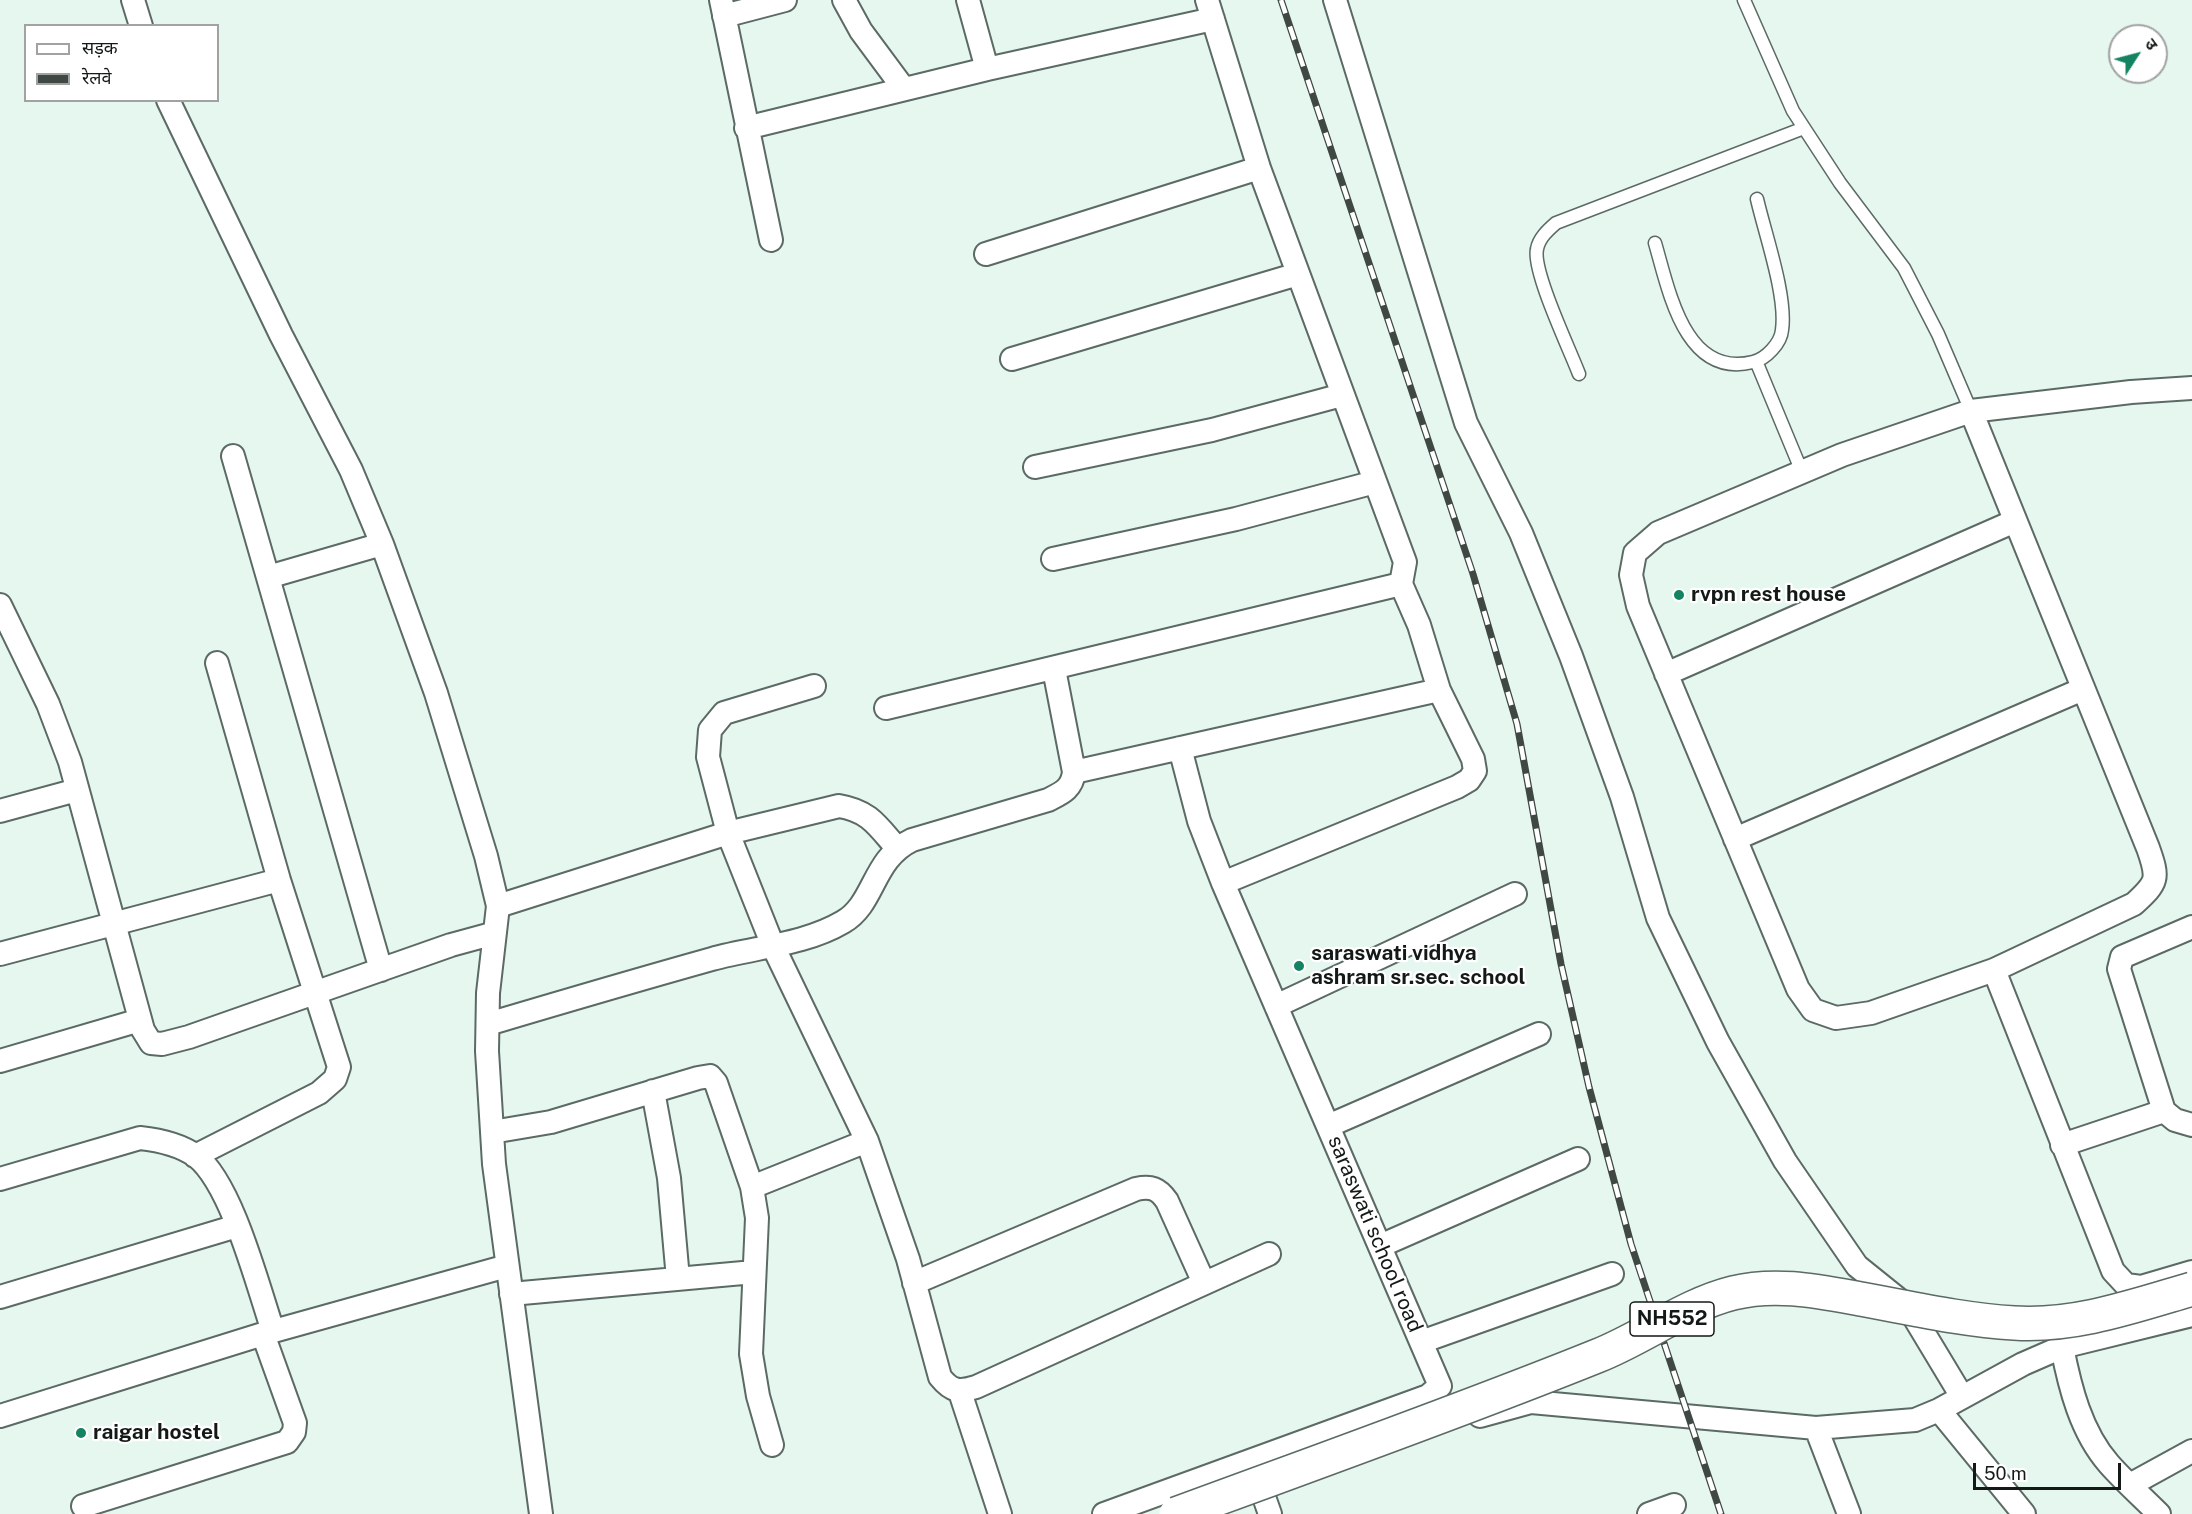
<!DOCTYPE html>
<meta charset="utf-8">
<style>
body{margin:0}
#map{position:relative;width:2192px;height:1514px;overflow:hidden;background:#e6f7ef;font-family:"Public Sans","Noto Sans Devanagari",sans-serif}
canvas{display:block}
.legend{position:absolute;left:24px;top:24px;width:195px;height:78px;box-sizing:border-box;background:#fff;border:2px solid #a1a3a2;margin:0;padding:8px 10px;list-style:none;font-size:18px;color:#131916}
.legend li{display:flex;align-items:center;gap:12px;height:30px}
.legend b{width:30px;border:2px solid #a1a3a2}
.north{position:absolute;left:2108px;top:24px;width:60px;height:60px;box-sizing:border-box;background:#fff;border:2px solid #a1a3a2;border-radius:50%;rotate:54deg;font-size:16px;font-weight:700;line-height:24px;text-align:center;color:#131916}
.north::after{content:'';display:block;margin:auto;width:21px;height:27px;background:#138361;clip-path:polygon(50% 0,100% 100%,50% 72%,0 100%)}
.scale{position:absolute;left:1973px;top:1463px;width:148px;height:27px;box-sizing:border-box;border:3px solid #131916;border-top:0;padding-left:8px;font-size:18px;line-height:21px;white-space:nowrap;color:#131916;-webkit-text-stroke:4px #fff;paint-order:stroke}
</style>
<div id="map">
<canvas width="2192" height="1514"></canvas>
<ul class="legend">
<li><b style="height:8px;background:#fff"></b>सड़क</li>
<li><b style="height:8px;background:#404844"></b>रेलवे</li>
</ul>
<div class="north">उ</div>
<div class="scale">50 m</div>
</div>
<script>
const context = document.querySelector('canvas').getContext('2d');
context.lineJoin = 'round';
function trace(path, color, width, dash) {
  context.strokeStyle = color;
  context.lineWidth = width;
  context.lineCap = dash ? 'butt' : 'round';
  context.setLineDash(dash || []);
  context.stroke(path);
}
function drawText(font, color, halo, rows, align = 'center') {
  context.font = font + ' "Public Sans",sans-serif';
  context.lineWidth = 4.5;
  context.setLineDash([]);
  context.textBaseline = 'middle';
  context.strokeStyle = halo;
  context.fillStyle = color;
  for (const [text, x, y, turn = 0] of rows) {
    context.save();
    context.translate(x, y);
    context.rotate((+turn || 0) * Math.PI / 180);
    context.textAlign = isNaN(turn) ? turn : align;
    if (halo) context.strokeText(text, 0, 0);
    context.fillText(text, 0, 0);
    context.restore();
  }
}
const service = new Path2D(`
 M1744,0L1793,111L1840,183L1904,268L1938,334L1971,411
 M1655,243C1669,291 1685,379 1753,362C1766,359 1781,343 1782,330C1787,296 1765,234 1757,199
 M1756,361L1802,472
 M1579,374C1570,350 1532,271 1537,249C1539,238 1548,230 1556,223L1804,128`);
const minor = new Path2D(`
 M133,0L141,26
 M721,0L771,240
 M844,0L861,31L904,89
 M968,0L987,69
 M1335,0L1466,423L1521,533L1571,656L1622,797L1658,918L1718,1042L1785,1161L1857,1266L1908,1307L1961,1395
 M724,16L785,0
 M168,100L281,335L351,470L382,544L436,693L486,856L498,906L488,993L487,1051L494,1164L541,1514
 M746,128L987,69L1213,19
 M986,254L1259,168
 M1012,359L1298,274
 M1971,411L2148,848C2159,879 2158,882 2134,904L1994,970L1871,1013L1836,1018L1813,1010L1798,989L1638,606L1631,575L1635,553L1658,533L1842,455L1971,411L2131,392L2192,388
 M233,456L381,970
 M1035,467L1212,430L1342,395
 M1053,559L1236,519L1375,482
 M268,577L382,544
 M0,605L48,704L70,762L143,1030L151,1043L162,1044L189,1037L451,945L495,933
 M1666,674L2015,521
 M814,686L724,713L710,730L708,757L728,833L773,946L867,1141L908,1259L940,1377C952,1392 959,1392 976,1387L1269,1254
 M886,708L1401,584L1405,562L1259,168L1207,0
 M1074,772L1439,690
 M0,811L77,790
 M1735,839L2083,689
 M1223,883L1457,787L1469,780L1475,771L1473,759L1439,690L1419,625L1401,584
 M498,906L728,833L839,806C869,811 877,825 896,847
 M2192,927L2122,957L2119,969L2164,1111L2175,1120L2192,1125
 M0,954L279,880
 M1994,970L2113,1271L2126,1285L2141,1287L2192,1272
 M1276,1006L1515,894
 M488,1024C562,1002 637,980 712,959C755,947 804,945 843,922C875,904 872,859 912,840L1048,800C1062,793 1072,789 1074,772L1054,669
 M0,1061L140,1020
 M653,1091L669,1178L678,1279
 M1328,1126L1539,1034
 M492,1132L551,1122L698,1078L710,1076L716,1083L752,1187L757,1218L751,1354L758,1396L772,1445
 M2062,1145L2164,1111
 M195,1156L319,1093L335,1079L339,1067L279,880L217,663
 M0,1179L140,1138C159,1140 179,1144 196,1156C232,1184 258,1287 273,1331
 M752,1187L867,1141
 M1380,1246L1578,1159
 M914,1283L1136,1189C1151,1186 1158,1188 1167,1201L1204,1283
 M511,1294L754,1272
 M0,1297L237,1226
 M1421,1342L1612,1274
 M2062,1347C2070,1388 2081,1432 2109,1464C2124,1481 2142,1497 2159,1514
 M960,1392L1000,1514
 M1939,1410L2024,1514
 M0,1416L263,1334L507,1266
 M1480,1416L1531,1402L1816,1428L1915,1420L1939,1410L2023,1364L2062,1347L2192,1315
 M1816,1428L1849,1514
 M2130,1485L2192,1451
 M1264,1497L1270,1514
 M83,1506L287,1442L294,1432L295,1423L263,1334
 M1104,1514L1428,1396L1440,1386L1223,883L1199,821L1180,748
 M1649,1514L1674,1505`);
trace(service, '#5b6a64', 15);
trace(minor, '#5b6a64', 26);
trace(service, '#fff', 12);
trace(minor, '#fff', 22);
const rail = new Path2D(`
 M1281,0L1473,574L1517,724L1561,964L1589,1087L1631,1244L1721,1514`);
trace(rail, '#404844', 7);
trace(rail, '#fff', 4.5, [14]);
const trunkBridge = new Path2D(`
 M1176,1514C1317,1462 1458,1412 1597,1356C1643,1338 1685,1305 1733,1293C1778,1282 1821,1292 1866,1300C1915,1309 1964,1320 2014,1323C2075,1327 2134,1306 2192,1289`);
trace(trunkBridge, '#5b6a64', 36, []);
trace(trunkBridge, '#fff', 33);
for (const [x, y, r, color] of [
 [1679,595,6,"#138361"],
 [1299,966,6,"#138361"],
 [81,1433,6,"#138361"]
]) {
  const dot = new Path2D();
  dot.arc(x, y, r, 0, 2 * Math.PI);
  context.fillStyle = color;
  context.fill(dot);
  trace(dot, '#fff', 2);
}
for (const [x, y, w] of [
 [1672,1319,84]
]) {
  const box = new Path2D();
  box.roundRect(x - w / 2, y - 17, w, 34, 4.5);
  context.fillStyle = '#fff';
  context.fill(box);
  trace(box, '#131916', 1.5);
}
drawText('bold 20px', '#131916', null, [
 ["NH552",1672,1319]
]);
drawText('bold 21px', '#131916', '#fff', [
 ["rvpn rest house",1691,595],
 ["saraswati vidhya",1311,954],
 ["ashram sr.sec. school",1311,978],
 ["raigar hostel",93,1433]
], 'left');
drawText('21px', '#131916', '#fff', [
 ["saraswati school road",1375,1234,67]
]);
</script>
